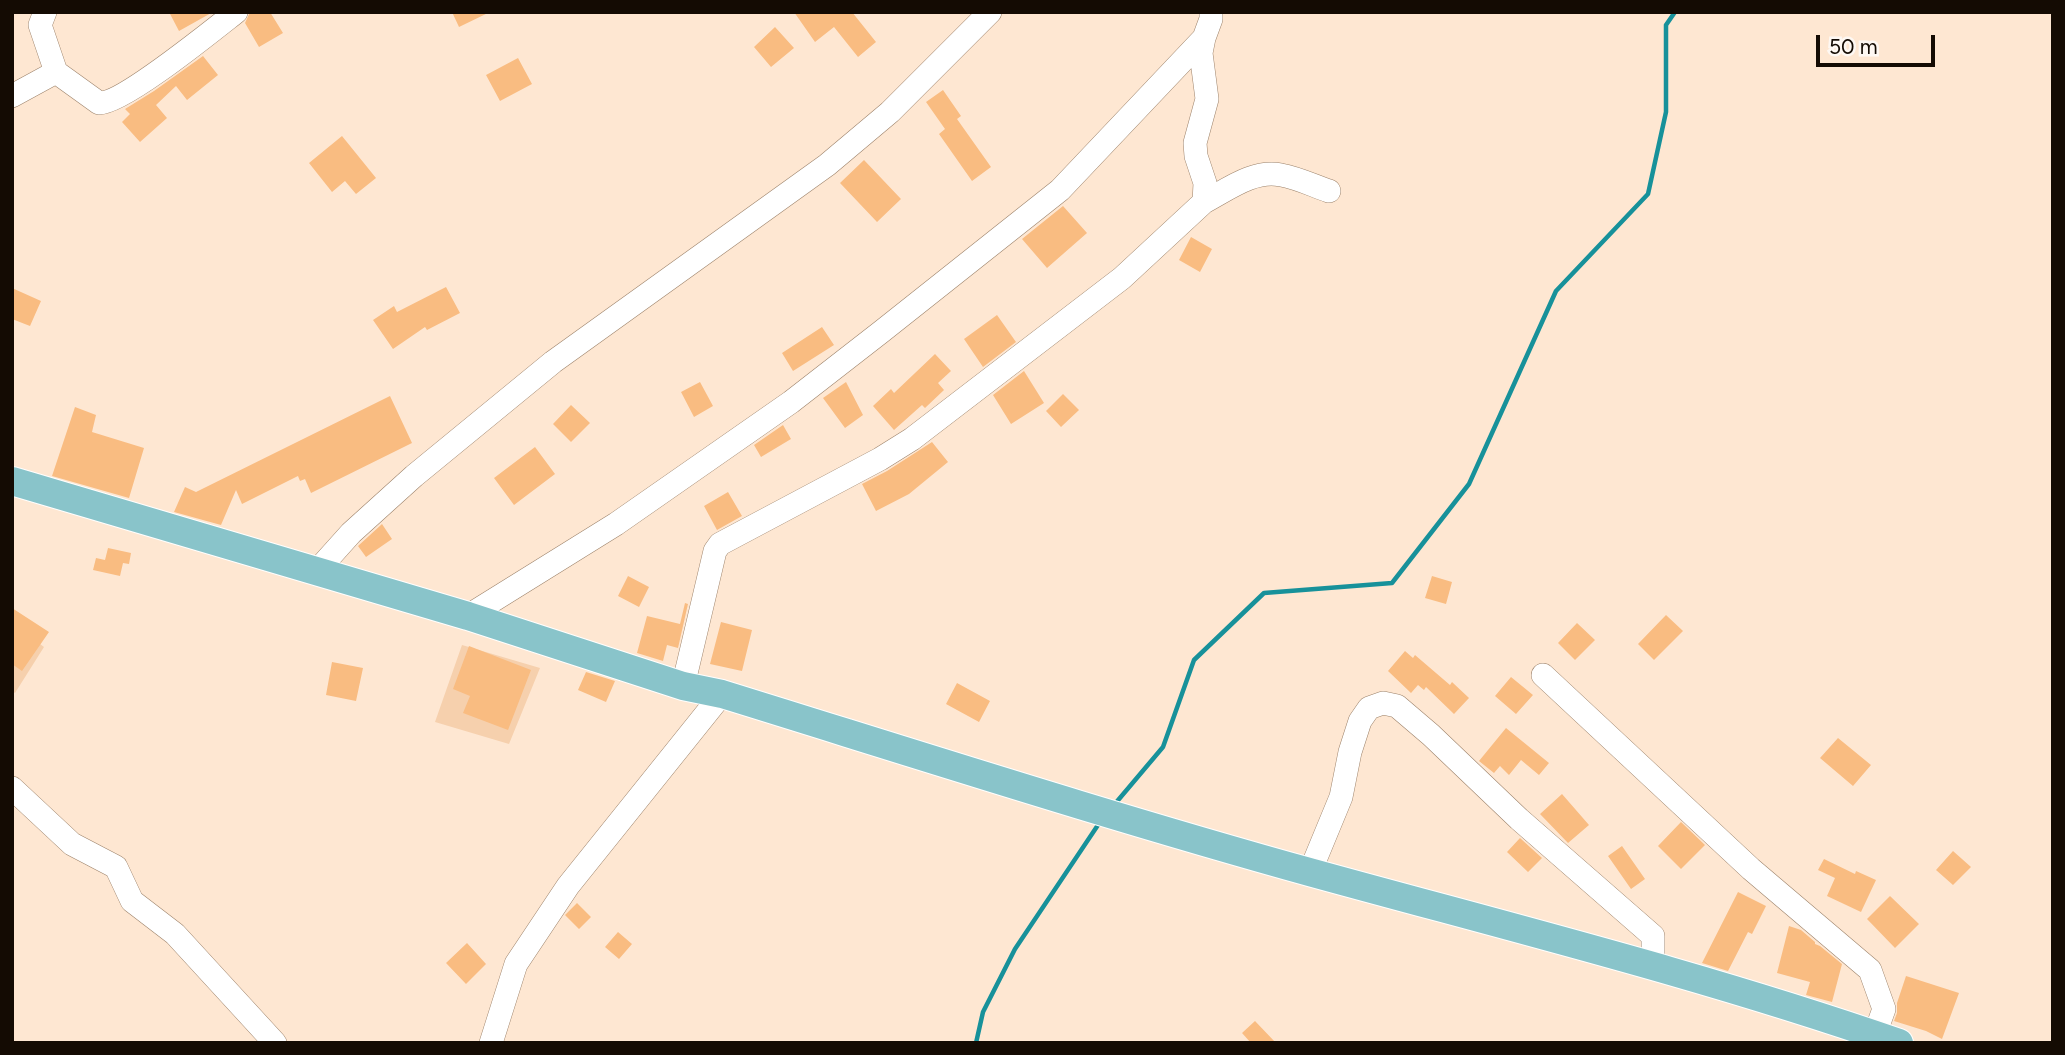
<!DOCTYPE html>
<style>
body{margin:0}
#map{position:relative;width:2065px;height:1055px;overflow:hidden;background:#fee7d2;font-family:Figtree,sans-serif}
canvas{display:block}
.frame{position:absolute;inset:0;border:14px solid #140b03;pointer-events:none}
.scale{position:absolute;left:1816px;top:35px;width:119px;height:32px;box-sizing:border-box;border:4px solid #140b03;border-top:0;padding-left:9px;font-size:21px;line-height:24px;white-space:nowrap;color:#140b03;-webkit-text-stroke:5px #fef8f3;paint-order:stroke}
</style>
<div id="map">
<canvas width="2065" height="1055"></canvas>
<div class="frame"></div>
<div class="scale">50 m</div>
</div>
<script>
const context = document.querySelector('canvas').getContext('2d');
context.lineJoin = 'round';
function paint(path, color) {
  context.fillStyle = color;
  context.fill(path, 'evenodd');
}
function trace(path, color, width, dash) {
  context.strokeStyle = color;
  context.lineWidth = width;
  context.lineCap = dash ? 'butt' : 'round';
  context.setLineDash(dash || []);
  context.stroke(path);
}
paint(new Path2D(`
 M12,623L44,647L15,693L12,691Z
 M462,645L540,668L509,744L435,722Z`), '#f6d0ad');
trace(new Path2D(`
 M1114,805L1163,747L1194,660L1264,593L1392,583L1469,484L1556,291L1648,194L1666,112V25L1675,12
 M976,1043L983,1012L1015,949L1100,822`), '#17919a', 4.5);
paint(new Path2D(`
 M169,12H213L179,31Z
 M250,12H270L283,33L259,47L245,23Z
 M452,12H490L459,27Z
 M794,12H852L876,42L858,57L834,27L815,42Z
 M775,27L794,48L771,67L754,47Z
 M203,56L218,75L187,100L176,86L156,105L167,118L140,142L122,122L130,114L125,109L154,91Z
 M518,58L532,84L500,101L486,75Z
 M943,90L961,116L957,119L991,167L972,181L939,134L945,129L926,102Z
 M342,136L376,178L356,194L345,181L332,192L309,163Z
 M864,160L901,199L877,222L840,183Z
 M1063,206L1087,233L1047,268L1022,239Z
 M1191,237L1212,249L1200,272L1179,260Z
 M446,287L460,313L427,330L425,327L393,349L373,320L394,306L397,312Z
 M12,288L41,301L30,326L12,319Z
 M997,315L1016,342L983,367L964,339Z
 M822,327L834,345L793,371L782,353Z
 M935,354L951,371L938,383L944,390L925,408L922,405L894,430L873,406L891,389L894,393Z
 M1024,371L1044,403L1011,424L993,395Z
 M700,382L713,406L694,417L681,392Z
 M846,382L863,415L845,428L823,398Z
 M1063,394L1079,410L1061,427L1046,411Z
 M390,396L412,443L311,493L305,479L300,481L298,476L242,504L236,490L221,525L174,512L185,487L196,492Z
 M571,405L590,423L571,442L553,424Z
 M75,407L96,415L92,432L144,448L129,498L52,476Z
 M783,425L791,439L761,457L754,445Z
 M932,442L948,462L909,494L876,511L862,484L887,471Z
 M535,447L555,474L514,505L494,478Z
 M728,492L742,516L717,530L704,506Z
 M382,524L392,539L366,557L358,546Z
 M108,548L131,553L129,564L123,563L120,576L93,570L96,558L105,560Z
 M628,576L649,587L639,607L618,596Z
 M1432,576L1452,582L1446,604L1425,598Z
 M685,603L688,604L678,648L667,645L663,661L637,653L647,616L680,624Z
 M12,608L49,632L22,671L12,664Z
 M1666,615L1683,631L1654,660L1638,644Z
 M721,622L752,630L742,671L710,664Z
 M1577,623L1595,640L1575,660L1558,643Z
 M469,646L531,670L508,730L463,713L470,696L453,689Z
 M1405,651L1413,658L1415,655L1450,685L1452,682L1469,698L1454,714L1426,687L1424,690L1418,685L1411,693L1388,671Z
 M332,662L363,668L356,701L326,695Z
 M586,672L615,681L606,702L578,690Z
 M1511,677L1533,695L1516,714L1495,696Z
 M957,683L990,701L979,722L946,704Z
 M1506,728L1549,763L1539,775L1521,760L1509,775L1500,766L1494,773L1479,761Z
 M1838,738L1871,765L1853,786L1820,758Z
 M1562,794L1589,825L1568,843L1540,814Z
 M1681,822L1705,845L1681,869L1658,846Z
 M1520,838L1542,858L1528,872L1507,852Z
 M1622,846L1645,879L1631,889L1608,856Z
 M1953,851L1971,867L1953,885L1936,870Z
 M1824,859L1855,874L1856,871L1876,880L1861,912L1827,896L1835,878L1818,870Z
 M1738,892L1766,906L1752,934L1748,932L1728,971L1702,963Z
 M1890,896L1919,924L1895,948L1867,919Z
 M577,903L591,917L579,929L565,915Z
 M1789,926L1801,930L1815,942V944L1820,946L1842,964L1832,1002L1806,995L1810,982L1777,973Z
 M618,932L632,944L619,959L605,947Z
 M467,943L486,964L466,984L446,963Z
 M1906,976L1959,993L1942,1039L1926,1031L1894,1021L1897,1013V1003Z
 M1255,1021L1276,1043H1251L1242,1033Z`), '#f9bc81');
const minor = new Path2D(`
 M45,12L40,25L56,72
 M1204,38L1201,53L1207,99L1195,143L1196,156L1205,183L1204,202C1227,190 1254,169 1281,175C1298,178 1314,186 1329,191
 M12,96L56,72L99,103C122,104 213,30 236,12
 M316,572L351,533L414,476L553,362L827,165L890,112L990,12
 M468,616L616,524L791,402L881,332L1060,190L1204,38L1211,19V12
 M1543,675L1751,869L1870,970L1884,1009L1875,1034
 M683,686L715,551L720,544L880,459L912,439L1122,278L1204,202
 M12,788L72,844L116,867L132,901L175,934L275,1043
 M1310,872L1341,797L1350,752L1360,721L1369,708L1383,703L1397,706L1431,735L1519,819L1653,936V964
 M491,1043L516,964L568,886L722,694`);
const major = new Path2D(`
 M12,481L468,616L683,686L722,694C919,755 1115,818 1313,873C1509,927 1706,976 1899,1043`);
trace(minor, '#9c826a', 24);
trace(major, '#fff', 30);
trace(minor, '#fff', 23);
trace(major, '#89c4ca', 28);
</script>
